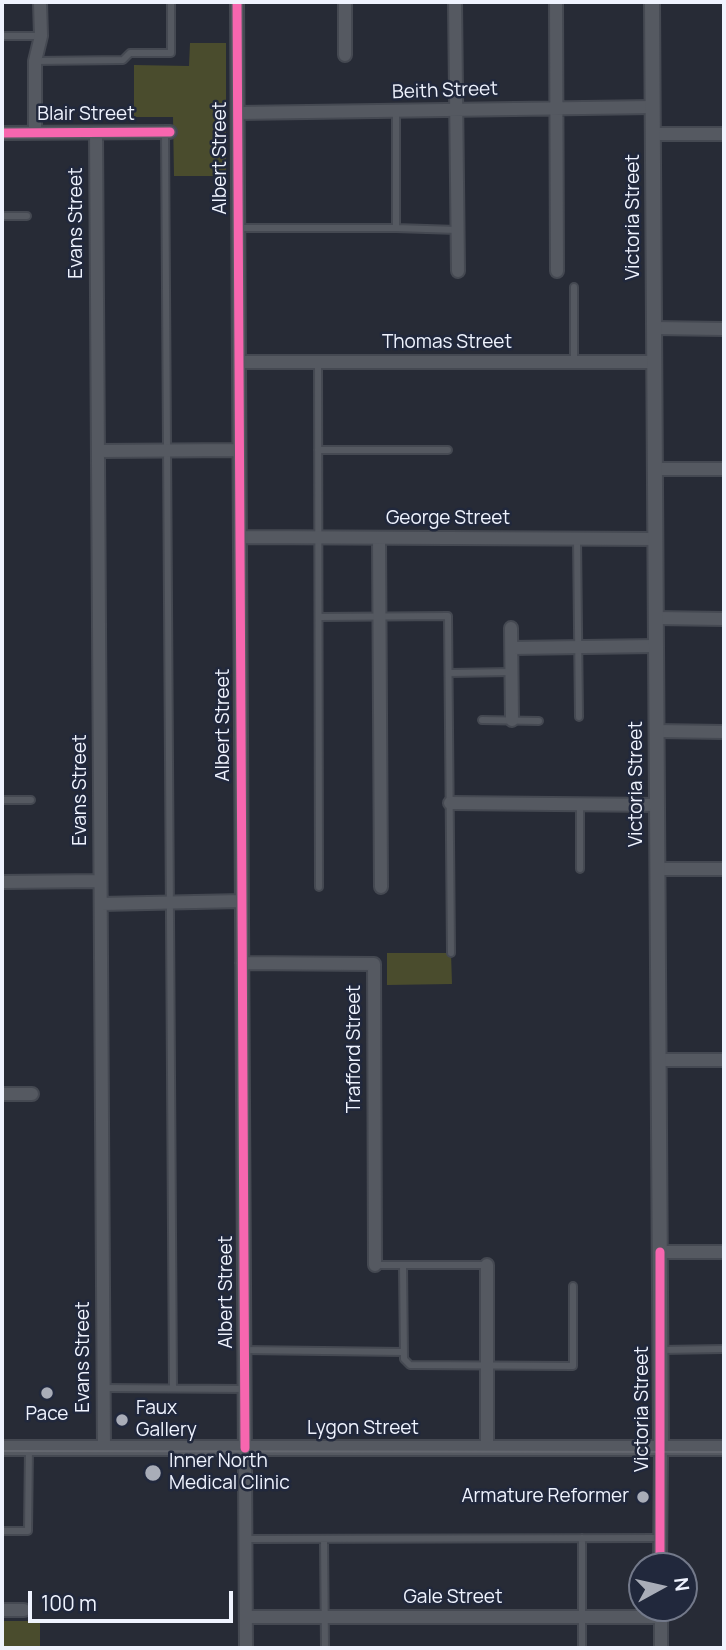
<!DOCTYPE html>
<style>
body{margin:0}
#map{position:relative;width:726px;height:1650px;overflow:hidden;background:#272b36;font-family:Manrope,sans-serif}
canvas{display:block}
.frame{position:absolute;inset:0;border:4px solid #eff3fe;pointer-events:none}
.north{position:absolute;left:628px;top:1552px;width:70px;height:70px;box-sizing:border-box;background:#21283c;border:2px solid #73798a;border-radius:50%;rotate:82deg;font-size:19px;font-weight:700;line-height:28px;text-align:center;color:#eff3fe}
.north::after{content:'';display:block;margin:auto;width:24px;height:32px;background:#a9adb8;clip-path:polygon(50% 0,100% 100%,50% 72%,0 100%)}
.scale{position:absolute;left:28px;top:1591px;width:205px;height:32px;box-sizing:border-box;border:4px solid #eff3fe;border-top:0;padding-left:9px;font-size:21px;line-height:24px;white-space:nowrap;color:#eff3fe;-webkit-text-stroke:5px #21283c;paint-order:stroke}
</style>
<div id="map">
<canvas width="726" height="1650"></canvas>
<div class="frame"></div>
<div class="north">N</div>
<div class="scale">100 m</div>
</div>
<script>
const context = document.querySelector('canvas').getContext('2d');
context.lineJoin = 'round';
function paint(path, color) {
  context.fillStyle = color;
  context.fill(path, 'evenodd');
}
function trace(path, color, width, dash) {
  context.strokeStyle = color;
  context.lineWidth = width;
  context.lineCap = dash ? 'butt' : 'round';
  context.setLineDash(dash || []);
  context.stroke(path);
}
function drawText(font, color, halo, rows, align = 'center') {
  context.font = font + ' Manrope,sans-serif';
  context.lineWidth = 5;
  context.setLineDash([]);
  context.textBaseline = 'middle';
  context.strokeStyle = halo;
  context.fillStyle = color;
  for (const [text, x, y, turn = 0] of rows) {
    context.save();
    context.translate(x, y);
    context.rotate((+turn || 0) * Math.PI / 180);
    context.textAlign = isNaN(turn) ? turn : align;
    if (halo) context.strokeText(text, 0, 0);
    context.fillText(text, 0, 0);
    context.restore();
  }
}
paint(new Path2D(`
 M190,43H226V176H174L173,117H134V65L189,66Z
 M387,953H451L452,984L387,985Z
 M2,1621H40V1648H2Z`), '#4a4c2d');
const service = new Path2D(`
 M2,36H41
 M35,61L123,60L130,53H171V2
 M165,132L173,1388
 M2,216H27
 M239,228H396L457,230
 M396,228V111
 M574,287V362
 M318,362L319,887
 M318,450H448
 M577,539L579,717
 M319,617L448,616L451,953
 M449,673L512,672
 M482,720L539,721
 M2,800H31
 M580,805V869
 M375,1265H487
 M403,1265L404,1359L410,1365L573,1366V1286
 M244,1350L403,1352
 M661,1350L724,1349
 M104,1388L245,1389
 M2,1531H28L29,1448
 M582,1538V1648
 M245,1539L660,1538
 M324,1539L325,1648`);
const minor = new Path2D(`
 M237,2L246,1648
 M345,2V55
 M455,2L458,271
 M556,2L557,271
 M238,113L653,107
 M2,133L170,132
 M35,133V61L41,36L40,2
 M96,133L104,1448
 M653,134H724
 M654,328L724,329
 M239,362H654
 M98,451L239,450
 M655,469H724
 M240,537L655,539
 M379,538L381,887
 M656,618L724,619
 M511,628L512,720
 M512,648L656,646
 M657,731L724,732
 M450,803L657,805
 M657,869H724
 M2,882L100,881
 M101,904L242,901
 M242,963L374,964L375,1265
 M659,1060H724
 M2,1094H32
 M660,1252H724
 M487,1265V1448
 M660,1566L661,1448
 M661,1608V1648
 M2,1610H24
 M246,1617H661`);
const tertiary = new Path2D(`
 M652,2L661,1448
 M2,1448H724`);
trace(service, '#454952', 10);
trace(minor, '#454952', 16);
trace(tertiary, '#454952', 18);
trace(service, '#555961', 6);
trace(minor, '#555961', 12);
trace(tertiary, '#555961', 14);
trace(new Path2D(`
 M2,1451L724,1452`), '#64676f', 2);
trace(new Path2D(`
 M237,2L245,1448
 M2,133L170,132
 M660,1252V1566`), '#f766af', 9);
for (const [x, y, r, color] of [
 [47,1393,7,"#a9adb8"],
 [122,1420,7,"#a9adb8"],
 [153,1473,9,"#a9adb8"],
 [643,1497,7,"#a9adb8"]
]) {
  const dot = new Path2D();
  dot.arc(x, y, r, 0, 2 * Math.PI);
  context.fillStyle = color;
  context.fill(dot);
  trace(dot, '#21283c', 2.5);
}
drawText('19px', '#eff3fe', '#21283c', [
 ["Beith Street",445,91,-2],
 ["Blair Street",86,115],
 ["Albert Street",221,158,-90],
 ["Victoria Street",634,217,-90],
 ["Evans Street",77,223,-90],
 ["Thomas Street",447,343],
 ["George Street",448,519],
 ["Albert Street",224,725,-90],
 ["Victoria Street",637,784,-90],
 ["Evans Street",81,790,-90],
 ["Trafford Street",355,1049,-90],
 ["Albert Street",227,1292,-90],
 ["Evans Street",84,1357,-90],
 ["Victoria Street",643,1409,-90],
 ["Lygon Street",363,1429],
 ["Gale Street",453,1598]
]);
drawText('19px', '#eff3fe', '#21283c', [
 ["Faux",136,1409],
 ["Gallery",136,1431],
 ["Pace",47,1415,"center"],
 ["Inner North",169,1462],
 ["Medical Clinic",169,1484],
 ["Armature Reformer",629,1497,"right"]
], 'left');
</script>
